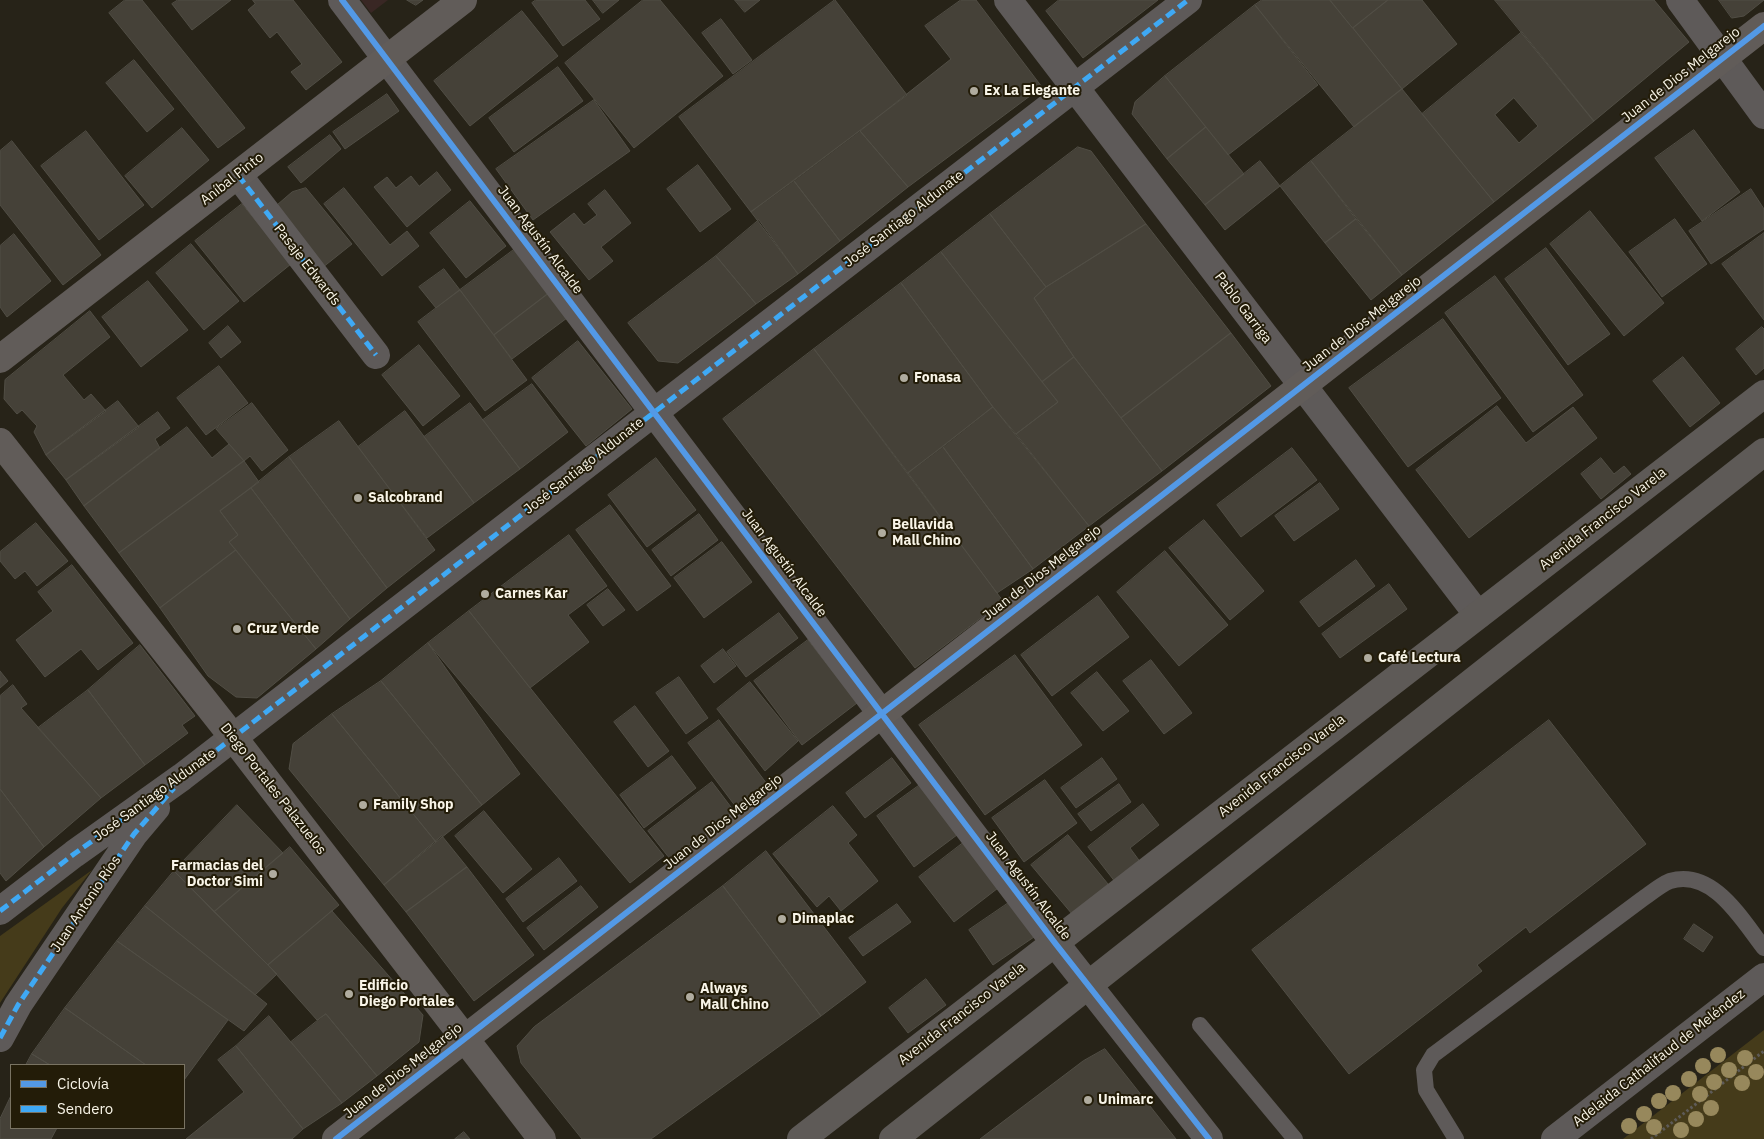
<!DOCTYPE html>
<meta charset="utf-8">
<style>
body{margin:0}
#map{position:relative;width:1764px;height:1139px;overflow:hidden;background:#272318;font-family:"IBM Plex Sans",sans-serif}
canvas{display:block}
.legend{position:absolute;left:10px;top:1064px;width:175px;height:65px;box-sizing:border-box;background:#231c08;border:1px solid #797362;margin:0;padding:6px 9px;list-style:none;font-size:15px;color:#f9f5e8}
.legend li{display:flex;align-items:center;gap:10px;height:25px}
.legend b{width:25px;border:1px solid #797362}
</style>
<div id="map">
<canvas width="1764" height="1139"></canvas>
<ul class="legend">
<li><b style="height:6px;background:#5399e6"></b>Ciclovía</li>
<li><b style="height:6px;background:#3fa9f5"></b>Sendero</li>
</ul>
</div>
<script>
const context = document.querySelector('canvas').getContext('2d');
context.lineJoin = 'round';
function paint(path, color) {
  context.fillStyle = color;
  context.fill(path, 'evenodd');
}
function trace(path, color, width, dash) {
  context.strokeStyle = color;
  context.lineWidth = width;
  context.lineCap = dash ? 'butt' : 'round';
  context.setLineDash(dash || []);
  context.stroke(path);
}
function drawText(font, color, halo, rows, align = 'center') {
  context.font = font + ' "IBM Plex Sans",sans-serif';
  context.lineWidth = 4;
  context.setLineDash([]);
  context.textBaseline = 'middle';
  context.strokeStyle = halo;
  context.fillStyle = color;
  for (const [text, x, y, turn = 0] of rows) {
    context.save();
    context.translate(x, y);
    context.rotate((+turn || 0) * Math.PI / 180);
    context.textAlign = isNaN(turn) ? turn : align;
    if (halo) context.strokeText(text, 0, 0);
    context.fillText(text, 0, 0);
    context.restore();
  }
}
paint(new Path2D(`
 M361,0H388L371,13Z`), '#392724');
paint(new Path2D(`
 M92,870L62,908L0,1003V936Z
 M1764,1030V1139H1623Z`), '#453b1a');
const building = new Path2D(`
 M125,0H142L245,128L218,148L109,13Z
 M178,0H231L192,30L172,4Z
 M253,0H293L342,62L306,90L291,72L302,64L277,32L270,38L248,10L255,4Z
 M407,0H423L416,5Z
 M536,0H585L600,19L563,46L532,3Z
 M593,0H619L603,13Z
 M643,0H660L723,76L634,148L565,63Z
 M735,0H760L745,12Z
 M835,0L907,95L751,212L679,117Z
 M961,0H976L1042,87L908,187L860,131L951,59L925,26Z
 M1059,0H1158L1083,58L1046,11Z
 M1262,0H1330L1402,89L1354,127L1255,5Z
 M1330,0H1388L1353,28Z
 M1388,0H1422L1457,44L1402,89L1353,28Z
 M1495,0H1654L1689,42L1594,121Z
 M1719,0H1764L1744,16L1732,18Z
 M1255,5L1318,85L1228,155L1165,76Z
 M522,11L558,56L470,126L434,81Z
 M721,19L752,60L733,74L702,33Z
 M1522,32L1594,121L1494,202L1422,114ZM1514,98L1538,126L1519,143L1495,115Z
 M134,60L174,109L147,132L106,83Z
 M558,67L583,101L514,152L489,118Z
 M1165,76L1206,127L1167,159L1132,114L1135,102Z
 M1402,89L1494,202L1402,275L1311,161Z
 M387,94L399,111L345,149L333,132Z
 M594,100L630,151L533,220L496,169Z
 M1206,127L1244,174L1205,205L1167,159Z
 M182,128L209,160L152,208L125,176Z
 M1694,130L1740,192L1702,221L1655,158Z
 M86,131L144,205L99,240L41,166Z
 M860,131L908,187L840,241L794,181Z
 M330,135L341,149L301,183L288,167Z
 M12,141L101,255L63,285L0,205V151Z
 M1078,147L1091,151L1146,224L1046,287L990,214Z
 M1260,161L1280,186L1225,230L1205,205Z
 M1311,161L1356,219L1325,243L1280,186Z
 M698,165L731,209L700,232L667,189Z
 M437,172L451,190L407,227L374,187L387,177L396,188L411,176L419,186Z
 M794,181L840,241L798,274L751,212Z
 M306,188L352,244L317,272L270,211L292,192Z
 M344,188L390,245L407,231L419,246L382,276L324,204Z
 M1751,189L1764,209V229L1711,264L1689,231Z
 M605,190L631,223L601,247L613,261L589,280L550,232L574,213L584,225L597,215L588,204Z
 M470,201L506,246L466,278L430,233Z
 M242,204L291,264L244,302L195,241Z
 M1590,211L1664,303L1624,336L1550,244Z
 M990,214L1046,287L1034,298L1074,357L1042,382L941,252Z
 M1356,219L1402,275L1371,300L1325,243Z
 M1675,219L1707,264L1662,297L1629,252Z
 M759,220L798,274L756,304L716,256Z
 M1146,224L1231,333L1121,418L1074,357L1034,298L1046,287Z
 M1764,233V320L1722,264Z
 M14,234L51,281L7,317L0,307V246Z
 M191,244L239,301L204,330L156,273Z
 M1546,248L1610,334L1568,365L1505,279Z
 M515,249L549,293L494,335L460,290Z
 M941,252L1058,402L1016,434L993,407L901,283Z
 M716,256L756,304L678,363L658,361L628,323Z
 M444,269L460,290L436,308L419,287Z
 M1495,276L1583,395L1533,432L1445,313Z
 M148,281L188,330L141,367L102,317Z
 M901,283L993,407L908,473L814,349Z
 M460,290L527,380L485,411L418,322Z
 M549,293L567,318L512,359L494,335Z
 M90,311L110,337L63,375L84,400L91,394L106,411L46,455L34,432L37,426L22,410L17,414L4,399L5,380Z
 M1443,319L1501,398L1408,467L1349,388Z
 M228,326L241,342L221,358L209,343Z
 M1762,327L1764,329V368L1756,375L1736,349Z
 M1231,333L1271,386L1162,471L1121,418Z
 M578,341L632,409L586,446L532,378Z
 M419,345L460,396L423,426L382,375Z
 M814,349L1003,601L915,668L723,419Z
 M1074,357L1162,471L1089,526L1016,434L1058,402L1042,382Z
 M1683,357L1720,403L1690,427L1653,381Z
 M219,366L248,403L206,435L177,398Z
 M532,384L568,432L520,469L483,420Z
 M118,401L139,427L66,480L46,455Z
 M252,403L288,450L262,471L250,456L244,461L216,429Z
 M470,403L520,469L474,503L424,437Z
 M1497,406L1526,443L1573,407L1597,438L1469,538L1416,470Z
 M993,407L1089,526L1033,569L943,447Z
 M405,411L474,503L427,538L358,447Z
 M158,412L170,428L155,439L160,448L84,506L66,480Z
 M339,421L435,550L387,588L289,457Z
 M187,427L212,458L229,444L244,461L119,553L84,506Z
 M943,447L1033,569L997,593L908,473Z
 M1292,448L1317,480L1241,537L1217,505Z
 M289,457L387,588L350,619L251,488Z
 M656,458L696,510L647,547L608,495Z
 M1601,458L1614,474L1624,466L1631,474L1601,499L1581,474Z
 M244,461L259,482L220,511L238,535L229,542L236,550L160,608L119,553Z
 M1320,483L1339,509L1294,541L1275,516Z
 M251,488L350,619L316,649L229,542L238,535L220,511Z
 M610,505L671,586L637,611L576,530Z
 M699,514L718,540L671,576L652,550Z
 M1204,520L1264,591L1230,620L1169,548Z
 M36,523L68,561L37,586L25,571L15,579L0,561V552Z
 M569,535L607,586L568,615L589,642L530,688L469,611Z
 M722,542L752,582L704,618L674,578Z
 M236,550L316,649L257,698L236,697L208,676L160,608Z
 M1165,551L1228,625L1179,666L1117,592Z
 M1356,560L1375,586L1319,627L1300,602Z
 M72,565L133,643L98,670L81,649L45,677L16,640L53,611L38,592Z
 M1389,584L1407,609L1340,658L1322,634Z
 M608,589L625,610L603,626L587,605Z
 M1098,596L1129,637L1052,696L1021,655Z
 M469,611L664,856L630,883L428,643Z
 M779,613L798,638L746,677L727,652Z
 M808,640L857,703L802,745L754,681Z
 M428,643L520,774L482,805L381,681Z
 M140,645L195,716L182,725L188,733L145,765L88,690Z
 M723,649L736,666L714,683L701,666Z
 M1015,655L1082,745L985,815L919,725Z
 M1151,660L1192,713L1164,734L1123,681Z
 M0,671L8,681L0,688Z
 M1097,672L1129,711L1103,731L1071,693Z
 M679,677L708,718L686,734L656,693Z
 M381,681L482,805L436,842L332,714Z
 M750,682L798,741L765,771L717,709Z
 M13,685L27,704L21,708L101,798L44,847L0,789V696Z
 M88,690L145,765L101,798L38,728Z
 M635,706L669,751L648,767L614,722Z
 M332,714L436,842L384,885L289,769L293,744Z
 M719,720L767,784L736,807L688,743Z
 M1549,720L1646,844L1530,933L1526,927L1477,965L1482,971L1349,1074L1252,950Z
 M672,756L696,788L644,828L620,795Z
 M892,758L911,783L865,818L846,793Z
 M1102,758L1117,779L1076,808L1061,788Z
 M1045,780L1077,823L1024,862L992,818Z
 M712,782L734,811L670,859L648,831Z
 M924,782L961,832L914,867L877,816Z
 M1119,784L1131,802L1091,831L1078,814Z
 M0,789L44,847L6,881L0,873Z
 M1143,804L1159,825L1130,848L1141,863L1116,883L1088,847Z
 M237,805L283,853L214,912L174,871Z
 M833,806L857,835L848,843L878,881L841,911L829,896L817,907L773,854Z
 M484,811L532,869L503,893L455,836Z
 M1068,835L1108,884L1072,914L1031,865Z
 M442,836L467,867L406,912L384,885Z
 M967,840L1002,885L954,922L919,877Z
 M290,847L339,905L268,965L214,912Z
 M766,851L866,982L821,1016L723,886Z
 M559,858L577,881L523,922L506,899Z
 M467,867L534,955L474,1001L406,912Z
 M174,871L277,974L255,995L145,906Z
 M581,886L598,907L544,950L527,928Z
 M723,886L821,1016L651,1139H582L521,1063L517,1046L534,1027Z
 M1010,902L1034,937L993,965L969,930Z
 M897,904L911,922L863,956L849,938Z
 M145,906L267,1004L244,1031L117,941Z
 M332,911L423,1015L419,1042L377,1076L326,1014L317,1020L268,965Z
 M1694,924L1713,937L1703,952L1684,939Z
 M117,941L228,1020L184,1080V1065H146L65,1008Z
 M926,979L946,1005L908,1033L889,1008Z
 M65,1008L146,1065H50L32,1054Z
 M326,1014L377,1076L342,1103L291,1042Z
 M269,1016L342,1103L303,1129L236,1046Z
 M236,1046L303,1129L292,1139H186L244,1092L218,1060Z
 M1105,1049L1176,1139H980L1083,1061Z
 M32,1054L50,1065H26Z
 M11,1096V1128H57L51,1139H0V1119Z
 M464,1132L470,1139H455Z`);
paint(building, '#454138');
trace(building, '#514e45', 1);
trace(new Path2D(`
 M1651,1139L1764,1051`), '#5e5b58', 3, [2.5, 2.5]);
trace(new Path2D(`
 M1200,1025L1295,1139
 M1456,1139L1426,1090L1424,1070L1433,1055L1641,900C1650,894 1660,885 1670,881C1713,868 1742,920 1764,948`), '#5e5a59', 16);
trace(new Path2D(`
 M342,0L1055,943L1209,1139
 M1008,0L1478,615
 M1680,0L1764,115
 M238,175L376,355
 M0,911L74,854L182,777L1188,0
 M0,1038L18,1005L134,834L156,808
 M1555,1139L1764,977`), '#5e5a59', 28);
trace(new Path2D(`
 M0,359L463,0
 M0,442L233,737L542,1139
 M336,1139L1764,26`), '#615c59', 28);
trace(new Path2D(`
 M801,1139L1764,394
 M893,1139L1764,452`), '#5e5a57', 28);
trace(new Path2D(`
 M238,175L376,355
 M0,911L74,854L182,777L1188,0
 M0,1038L18,1005L134,834L174,788`), '#3fa9f5', 5, [10, 5]);
trace(new Path2D(`
 M342,0L1055,943L1209,1139
 M336,1139L1764,26`), '#5399e6', 6);
context.fillStyle = '#97885c';
for (const [x, y] of [
 [1718,1055],
 [1745,1058],
 [1703,1066],
 [1729,1070],
 [1756,1072],
 [1689,1079],
 [1714,1082],
 [1742,1083],
 [1673,1093],
 [1700,1094],
 [1659,1101],
 [1711,1108],
 [1644,1114],
 [1696,1119],
 [1629,1126],
 [1654,1127],
 [1681,1130]
]) {
  context.beginPath();
  context.arc(x, y, 8, 0, 2 * Math.PI);
  context.fill();
}
for (const [x, y, r, color] of [
 [974,91,5,"#b0ac9f"],
 [904,378,5,"#b0ac9f"],
 [358,498,5,"#b0ac9f"],
 [882,533,5,"#b0ac9f"],
 [485,594,5,"#b0ac9f"],
 [237,629,5,"#b0ac9f"],
 [1368,658,5,"#b0ac9f"],
 [363,805,5,"#b0ac9f"],
 [273,874,5,"#b0ac9f"],
 [782,919,5,"#b0ac9f"],
 [349,994,5,"#b0ac9f"],
 [690,997,5,"#b0ac9f"],
 [1088,1100,5,"#b0ac9f"]
]) {
  const dot = new Path2D();
  dot.arc(x, y, r, 0, 2 * Math.PI);
  context.fillStyle = color;
  context.fill(dot);
  trace(dot, '#231c08', 2);
}
drawText('14px', '#f9f5e8', '#231c08', [
 ["Juan de Dios Melgarejo",1681,75,-38],
 ["Aníbal Pinto",232,179,-38],
 ["José Santiago Aldunate",904,219,-38],
 ["Juan Agustín Alcalde",540,240,53],
 ["Pasaje Edwards",307,265,52],
 ["Pablo Garriga",1243,308,53],
 ["Juan de Dios Melgarejo",1362,324,-38],
 ["José Santiago Aldunate",584,466,-38],
 ["Avenida Francisco Varela",1603,519,-38],
 ["Juan Agustín Alcalde",784,563,53],
 ["Juan de Dios Melgarejo",1042,573,-38],
 ["Avenida Francisco Varela",1282,766,-38],
 ["Diego Portales Palazuelos",273,789,52],
 ["José Santiago Aldunate",155,795,-36],
 ["Juan de Dios Melgarejo",723,822,-38],
 ["Juan Agustín Alcalde",1028,886,53],
 ["Juan Antonio Ríos",86,904,-56],
 ["Avenida Francisco Varela",962,1014,-38],
 ["Adelaida Cathalifaud de Meléndez",1659,1058,-38],
 ["Juan de Dios Melgarejo",403,1071,-38]
]);
drawText('bold 14px', '#f9f5e8', '#231c08', [
 ["Ex La Elegante",984,91],
 ["Fonasa",914,378],
 ["Salcobrand",368,498],
 ["Bellavida",892,525],
 ["Mall Chino",892,541],
 ["Carnes Kar",495,594],
 ["Cruz Verde",247,629],
 ["Café Lectura",1378,658],
 ["Family Shop",373,805],
 ["Farmacias del",263,866,"right"],
 ["Doctor Simi",263,882,"right"],
 ["Dimaplac",792,919],
 ["Edificio",359,986],
 ["Diego Portales",359,1002],
 ["Always",700,989],
 ["Mall Chino",700,1005],
 ["Unimarc",1098,1100]
], 'left');
</script>
